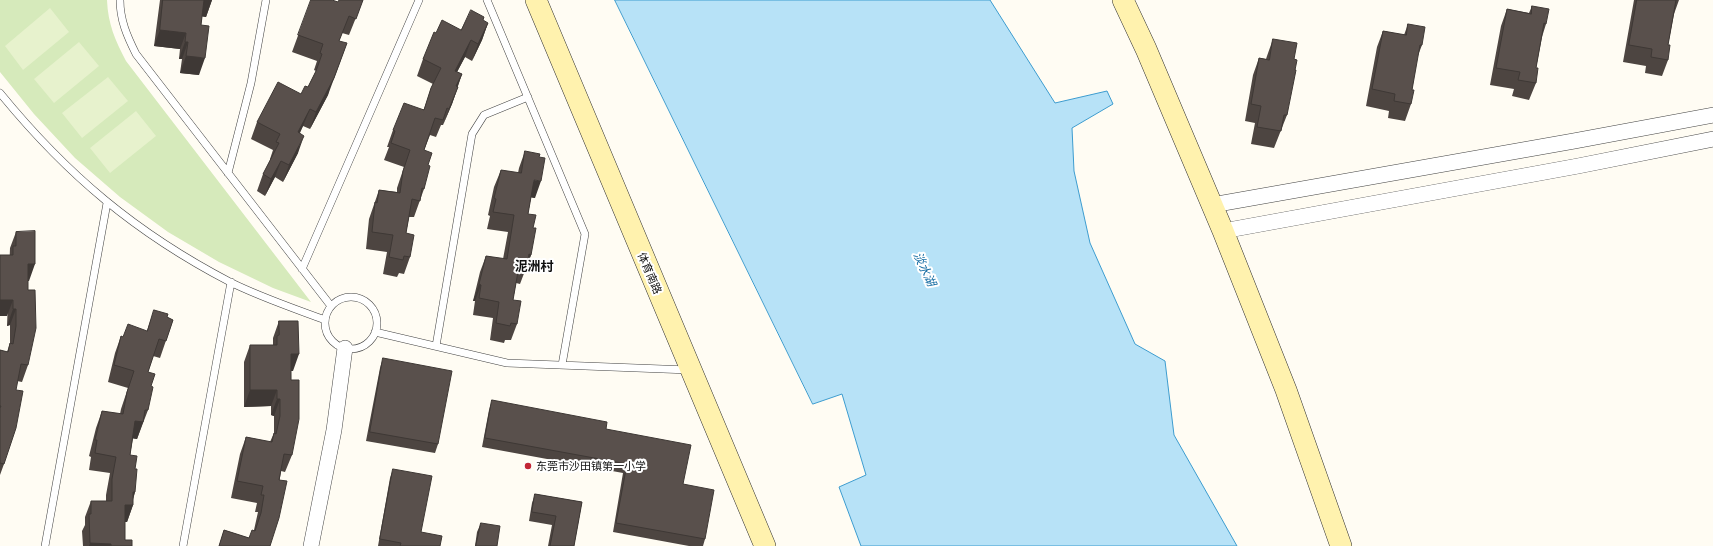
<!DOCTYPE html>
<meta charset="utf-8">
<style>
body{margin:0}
canvas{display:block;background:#fffcf3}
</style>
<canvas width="1713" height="546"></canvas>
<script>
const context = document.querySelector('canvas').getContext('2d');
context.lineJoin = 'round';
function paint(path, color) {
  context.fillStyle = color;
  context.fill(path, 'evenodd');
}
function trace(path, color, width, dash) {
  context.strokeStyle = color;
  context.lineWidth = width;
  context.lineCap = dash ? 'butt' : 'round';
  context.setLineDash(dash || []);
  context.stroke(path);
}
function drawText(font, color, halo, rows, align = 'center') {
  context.font = font + ' Georgia,"Noto Sans SC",serif';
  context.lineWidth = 4;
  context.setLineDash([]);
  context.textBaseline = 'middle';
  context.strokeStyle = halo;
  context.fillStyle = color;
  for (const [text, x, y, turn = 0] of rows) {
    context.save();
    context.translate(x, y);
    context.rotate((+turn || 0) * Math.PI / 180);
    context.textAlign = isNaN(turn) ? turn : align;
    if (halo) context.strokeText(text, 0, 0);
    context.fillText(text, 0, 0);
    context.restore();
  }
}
paint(new Path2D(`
 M0,0H107C108,24 115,40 126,61L311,302L273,288L219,262L168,232L120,197L75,158L34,114L0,72Z`), '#d6eabb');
paint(new Path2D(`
 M50,8L69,32L23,70L5,46Z
 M79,42L99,66L54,103L34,79Z
 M108,77L128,101L82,138L62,113Z
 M136,111L156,136L110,173L90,148Z`), '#e7f2cd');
const water = new Path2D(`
 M615,0H990L1055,103L1107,91L1113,104L1072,128L1074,171L1090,243L1135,344L1165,361L1174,435L1237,546H861L839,487L866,475L842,394L813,404Z`);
paint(water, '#b7e2f7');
trace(water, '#3d9ccf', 1);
const lane = new Path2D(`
 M120,0C120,20 127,36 136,54L331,306
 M487,0L585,234L562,365
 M0,93C67,175 136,233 230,282C260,297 293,308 325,320
 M228,173L251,83L266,0
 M302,269L419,0
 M325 323a26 26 0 1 1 52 0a26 26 0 1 1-52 0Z
 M375,332L507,363L689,370
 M436,346L472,134L484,115L528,97
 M45,546L107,203
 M183,546L231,282`);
const street = new Path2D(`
 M1212,205L1574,141L1713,115
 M1223,231L1578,166L1713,139
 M311,546L334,430L345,348`);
const secondary = new Path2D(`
 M536,0L765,546
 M1123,0L1146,49L1223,231L1286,390L1341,546`);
trace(lane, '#434343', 8);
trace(street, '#434343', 16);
trace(secondary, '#323232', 22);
trace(lane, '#fff', 7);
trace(street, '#fff', 15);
trace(secondary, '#fff2ae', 21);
paint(new Path2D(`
 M160,0H212L206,17L202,16L201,25L199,75L180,73L182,59H179L180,49L154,46Z
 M311,0L338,2L363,0L349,35L342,33L339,41L328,95L310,129L303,126L300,133L298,153L283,182L275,177L265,196L257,191L263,174L271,159H270L273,150L251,139L257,122L301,94L308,87L316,71L314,70L317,61L292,52Z
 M1634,0H1679L1674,14L1668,45V60L1662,76L1645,73L1646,66L1623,62Z
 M1532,6L1546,24L1542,37L1536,68V83L1529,100L1512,96L1514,89L1490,85L1501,26L1507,9L1529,13Z
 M488,23L482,40L472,61L465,57L457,72L462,74L452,104L443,125H441L436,137L430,135L424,150L428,165L424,189L414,217H409L406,233L410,257L404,274L399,273L397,277L383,274L387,252L366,249L369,219L379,190L397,192V188L404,167L384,160L389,147H387L393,130L424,109L431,88L433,84L417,76L423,59L436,33L461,30Z
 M1408,24L1422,45L1417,58L1412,90L1411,104L1405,121L1388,118L1389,111L1366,106L1377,47L1383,31L1404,35Z
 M1273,39L1294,59L1287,115L1274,148L1251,144L1255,123L1245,121L1253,75L1259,58L1266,59L1267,56Z
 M525,151L535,198L531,197L528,214L533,228L531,255L520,284L516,283L513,300L517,324L511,340H505L504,343L490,340L493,318L473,315L475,301H473L480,272L486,256L503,259L508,232L487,229L490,216L488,215L494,187L501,170L518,173L519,168Z
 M16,232L29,281H28V365L22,382L17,381L4,464L0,475V350L7,352L10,343V325L7,326L10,248Z
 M154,310L167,317L173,320L160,358L153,356L148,372L151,386L148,410L137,439L133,438L130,455L135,469V492L133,500V505L127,522H125V540L132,546H83L82,531L85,525V517L91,501H106V495L110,473L89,470L91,457L89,456L96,428L102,411L120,414L121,409L128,388L108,382L115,353L121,336L123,337L147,331Z
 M279,321L293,371H291L292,455L285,472L281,471L270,546H219L224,530L249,538L254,530L258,512H255L257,503L231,498L240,454L246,437L270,442L274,433V416L271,415V406L244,407V362L250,345H273V338Z
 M383,358L438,444L435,453L366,441L380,368Z
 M492,400L606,429L683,484L705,539L703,546H689L613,532L623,473L482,447L489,410Z
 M393,469L421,532L440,546H378L390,478Z
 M535,494L582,502L574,546H548L552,525L529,521L532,503Z
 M481,523L497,546H475L477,532Z`), '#4d4541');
paint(new Path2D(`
 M204,0H212L206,17L198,16Z
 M488,23L482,40L472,61L478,44Z
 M160,30L186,33L180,49L154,46Z
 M471,40L465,57L449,87L455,71Z
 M185,42H188L182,59H179Z
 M347,43L328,95L310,129L316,112Z
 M186,56L205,58L199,75L180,73Z
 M462,74L456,91V86Z
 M458,87L452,104L443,125L449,109Z
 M310,109L303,126L291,149L298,132Z
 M304,136L298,153L283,182L289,165Z
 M281,161L275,177L265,196L271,179Z
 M534,180L541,181L535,198L528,197Z
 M529,254L531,255L525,271L527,267Z
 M28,264H35L29,281H21Z
 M479,284L481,285L475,301H473Z
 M0,300H13L7,316H0Z
 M13,309H16L10,325L7,326Z
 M291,354H299L293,371H285Z
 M250,390H277L271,406L244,407Z
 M277,399H280L274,416L271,415Z
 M135,421L143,422L137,439L129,438Z
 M133,492H135L131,505H133L127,522H119L125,505Z
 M90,543L111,544L110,546H89Z`), '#3e3835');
const building = new Path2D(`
 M163,0H204L201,25L209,26L205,58L186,56L188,42H185L186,33L160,30Z
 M311,0H332L338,2L339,0H363L356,19L349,16L339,41L347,43L334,78L316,112L310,109L298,132L304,136L289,165L281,161L271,179L263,174L279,143L276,142L280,134L257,122L278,82L301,94L305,86L308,87L316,71L322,54L320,53L323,44L298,35Z
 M1637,0H1676L1668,45H1670L1668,60L1651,57L1652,49L1629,45Z
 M1532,6L1549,9L1546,24L1544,23L1536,68H1538L1536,83L1518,80L1520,72L1496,68L1507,9L1531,14Z
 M471,10L484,17L483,20L488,23L478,44L471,40L455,71L462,74L456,86L458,87L449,109L447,108L443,120L435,118L424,150L432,153L428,165L430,166L424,189L422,188L420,201L412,199L406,233L414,235L410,257L404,256L403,260L389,257L393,235L372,232L375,202L377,203L379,190L400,193L403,171L410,150L391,143L395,131L393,130L404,103L424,110L431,88L441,68L423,59L434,32L436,33L442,20L461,30Z
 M1408,24L1425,27L1422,45H1420L1412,90H1414L1411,104L1394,101L1395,94L1372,89L1383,31L1406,35Z
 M1273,39L1297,43L1294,59L1297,60L1295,70H1296L1287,115H1284L1281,131L1257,127L1261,106L1251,104L1259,58L1269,60Z
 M525,151L540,154L539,157L545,158L541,181L534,180L528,214L536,215L533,228H536L531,255L529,254L527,267L519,266L513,300L521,301L517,324L511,323L510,326L496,323L499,302L479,298L481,285L479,284L486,256L507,259L514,215L493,212L496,199L494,198L501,170L521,173Z
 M35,231V264H28V290H35L36,328L28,365L21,364L16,390L23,391L16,428L4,464L0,463V408L1,406H0V350L8,352L10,343L13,344L16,326V309H13V300H0V255H13V246H16V232Z
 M154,310L168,314L167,317L173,320L166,341L159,339L148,372L155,374L151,386L153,387L148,410H145L143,422L135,421L130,455L137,456L135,469H137L135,492H133V505H125V540H132V546H111V544L90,543L89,514H91V501H112V479L116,457L95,453L97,440H95L102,411L123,414L127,392L134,371L114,365L121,336L123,337L128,324L147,331Z
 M279,321H298L299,354H291V380H299V419L292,455L284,454L279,480L287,481L279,518L270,546H219L224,530L249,538L252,530L255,531L261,513L264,495H261L263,486L237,481L246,437L272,442L274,433L276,434L280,416V399H277V390H250V345H277V336L279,335Z
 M383,358L452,371L438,444L370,432Z
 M492,400L607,422L606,429L691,445L683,484L714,490L705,539L616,523L627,464L485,438Z
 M393,469L432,476L421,532L442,536L440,546H400L401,543L380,539Z
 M535,494L582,502L574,546H550L556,516L532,512Z
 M481,523L500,526L497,546H476Z`);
paint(building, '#59504c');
trace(building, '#3e3835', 1);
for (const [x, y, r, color] of [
 [528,466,4,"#c22635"]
]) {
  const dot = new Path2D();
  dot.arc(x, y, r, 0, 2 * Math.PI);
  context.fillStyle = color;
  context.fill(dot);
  trace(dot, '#fff', 1.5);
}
drawText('11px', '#101010', '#fff', [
 ["体育南路",650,273,67]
]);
drawText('11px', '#101010', '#fff', [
 ["东莞市沙田镇第一小学",536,466]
], 'left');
drawText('italic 12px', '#176ea4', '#fff', [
 ["淡水湖",925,269,65]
]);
drawText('bold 13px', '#101010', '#fff', [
 ["泥洲村",534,266]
]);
</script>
